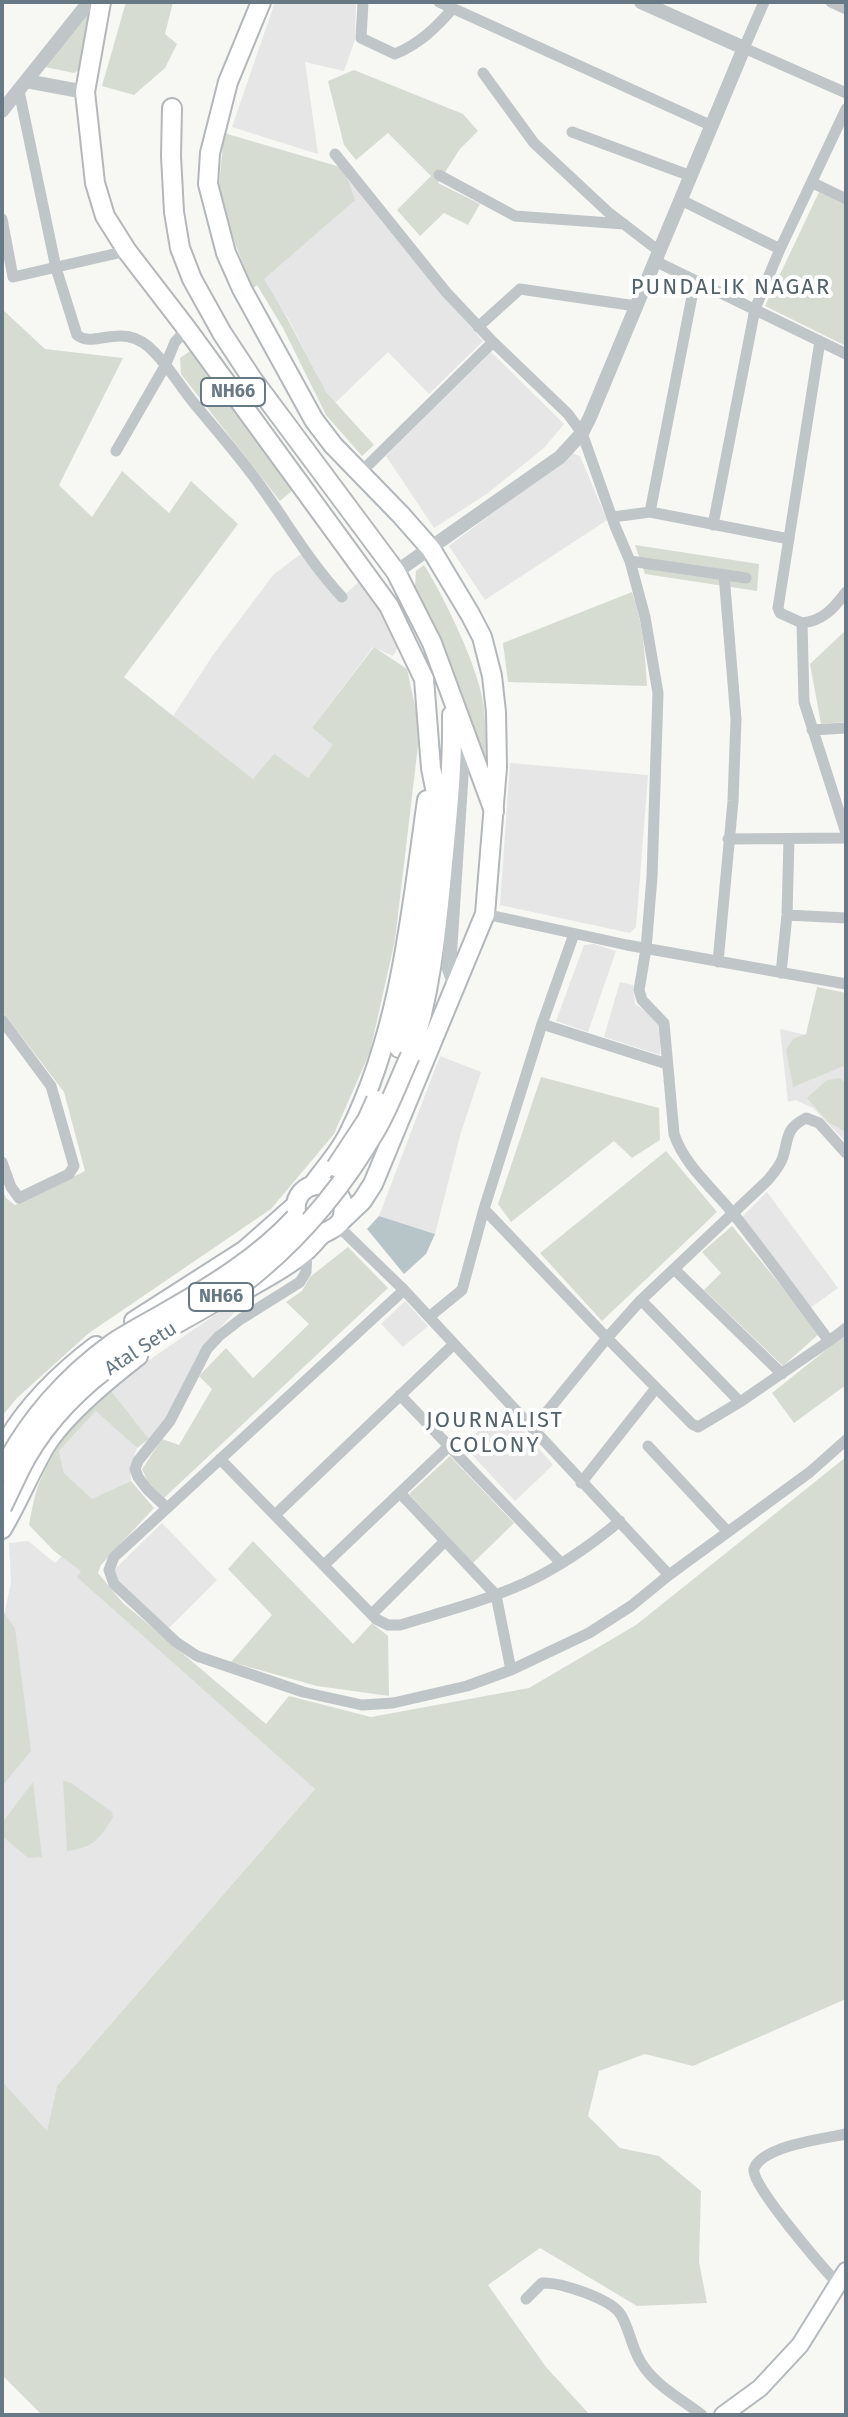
<!DOCTYPE html>
<style>
body{margin:0}
#map{position:relative;width:848px;height:2417px;overflow:hidden;background:#f7f7f4;font-family:"Fira Sans",sans-serif}
canvas{display:block}
.frame{position:absolute;inset:0;border:4px solid #667985;pointer-events:none}
</style>
<div id="map">
<canvas width="848" height="2417"></canvas>
<div class="frame"></div>
</div>
<script>
const context = document.querySelector('canvas').getContext('2d');
context.lineJoin = 'round';
function paint(path, color) {
  context.fillStyle = color;
  context.fill(path, 'evenodd');
}
function trace(path, color, width, dash) {
  context.strokeStyle = color;
  context.lineWidth = width;
  context.lineCap = dash ? 'butt' : 'round';
  context.setLineDash(dash || []);
  context.stroke(path);
}
function drawText(font, color, halo, rows, align = 'center') {
  context.font = font + ' "Fira Sans",sans-serif';
  context.lineWidth = 8;
  context.setLineDash([]);
  context.textBaseline = 'middle';
  context.strokeStyle = halo;
  context.fillStyle = color;
  for (const [text, x, y, turn = 0] of rows) {
    context.save();
    context.translate(x, y);
    context.rotate((+turn || 0) * Math.PI / 180);
    context.textAlign = isNaN(turn) ? turn : align;
    if (halo) context.strokeText(text, 0, 0);
    context.fillText(text, 0, 0);
    context.restore();
  }
}
paint(new Path2D(`
 M275,2H356L355,40L344,71L305,62L318,154L232,127Z
 M351,180L444,297L483,341L429,394L388,352L335,403L325,391L288,318L254,269Z
 M491,352L564,424L544,448L488,493L434,528L386,456Z
 M572,453L580,456L607,520L485,600L449,546Z
 M301,554L339,600L364,577L402,639L393,656L373,647L312,728L334,745L308,778L253,779L173,716L213,655L274,574Z
 M510,763L648,775L636,927L630,933L500,905Z
 M594,944L616,951L588,1032L556,1021L584,945Z
 M620,982L633,985L635,1004L661,1023L660,1055L604,1037Z
 M780,1029L846,1044V1142L813,1108L796,1100L788,1102Z
 M440,1056L481,1072L461,1132L435,1234L379,1216Z
 M767,1192L838,1288L810,1308L742,1217Z
 M405,1301L428,1326L403,1347L381,1324Z
 M229,1305L235,1312L205,1343L174,1408L149,1439L109,1388Z
 M504,1408L553,1465L515,1501L463,1445Z
 M97,1410L137,1448L130,1467L131,1481L92,1500L64,1473L59,1451Z
 M162,1523L217,1580L168,1629L118,1582L114,1570Z
 M28,1541L55,1563L65,1553L315,1789L57,2086L47,2132L2,2081V1626L11,1582L9,1543Z`), '#e5e6e5');
paint(new Path2D(`
 M126,2H173L165,34L177,44L165,68L134,95L102,86Z
 M85,13L92,16L80,69L74,73L45,67Z
 M354,70L463,114L478,131L460,149L438,183L480,204L468,225L444,213L420,236L397,210L431,176L388,133L356,160L344,145L328,81Z
 M224,133L344,168L355,200L264,279L287,318L326,392L374,445L362,456L326,415L283,328L257,285L252,289L218,197Z
 M819,192L846,205V346L765,306Z
 M2,309L45,349L123,358L59,485L92,517L122,471L169,513L191,481L238,524L124,677L253,779L274,754L308,778L333,745L312,728L374,647L407,669L420,729L395,940L370,1052L334,1134L271,1209L89,1333L17,1398L2,1416V1189L6,1198L15,1205L85,1171L64,1092L2,1011Z
 M190,351L293,490L280,501L181,374L180,358Z
 M635,545L759,564L757,591L645,574Z
 M424,565C445,598 479,669 484,707C486,728 486,749 486,770L482,769L461,695L415,587L416,571Z
 M632,592C643,623 645,653 647,686L508,682L503,643Z
 M846,630V722L821,724L810,664Z
 M817,987L846,993V1065L793,1087L786,1050L793,1039L806,1034Z
 M541,1077L659,1108L660,1140L632,1158L614,1141L511,1222L498,1204Z
 M840,1078L846,1084V1132L828,1122L807,1098L827,1080Z
 M666,1151L717,1212L602,1321L540,1253Z
 M732,1226L820,1333L783,1366L704,1290L721,1273L702,1252Z
 M348,1247L388,1288L164,1498L148,1482L142,1469L162,1439L179,1445L212,1389L199,1376L226,1348L253,1378L309,1324L286,1302L302,1291L310,1277Z
 M846,1334V1385L794,1423L772,1393Z
 M109,1388L149,1439L137,1448L96,1411L59,1451L64,1473L92,1499L131,1481L154,1508L101,1565L98,1573L122,1602L266,1724L289,1696L371,1717L529,1688L636,1625L846,1457V1999L693,2066L645,2054L599,2071L588,2116L620,2148L659,2156L701,2191L699,2262L707,2303L637,2306L540,2248L488,2285L546,2367L590,2415H42L2,2375V2081L47,2131L57,2086L315,1789L77,1577L81,1571L54,1551L29,1525C32,1510 34,1495 40,1481C55,1444 81,1416 109,1388Z
 M450,1456L514,1523L473,1563L409,1494Z
 M253,1541L353,1644L372,1623L388,1636L389,1696L317,1686L231,1662L272,1615L228,1569Z
 M2,1610L15,1628L31,1751L2,1786Z
 M63,1781L71,1783L112,1812L113,1817C98,1840 95,1847 67,1851Z
 M33,1782L42,1857L28,1858L2,1836V1823Z`), '#d7dcd3');
paint(new Path2D(`
 M379,1216L435,1234L426,1254L404,1274L367,1229Z`), '#b7c5c8');
const secondary = new Path2D(`
 M723,2415L760,2388L800,2345L846,2271`);
const primary = new Path2D(`
 M261,2L228,82L210,153L208,184L226,253L242,289L314,420L333,445L401,515L431,549L470,614L482,637L492,676L496,712L497,767L485,914L373,1184L362,1201L341,1221
 M312,1186C324,1169 341,1151 350,1131C401,1028 411,913 427,800
 M241,1292C264,1279 289,1266 308,1249C313,1244 317,1239 321,1235C328,1230 336,1229 341,1221C345,1214 344,1204 340,1197C336,1190 328,1185 320,1185C287,1184 287,1235 324,1233
 M134,1321L245,1250L296,1205
 M2,1450C24,1408 59,1374 96,1346
 M2,1529C17,1504 28,1477 42,1452C60,1418 107,1380 138,1356`);
const trunk = new Path2D(`
 M101,2L85,92L95,183L105,216L127,251L187,329L389,606L424,679L431,768L436,793L421,937L399,1048
 M172,108L171,156L174,212L180,248L192,279L222,333L253,380L396,572L432,643L494,811
 M410,1056C430,997 436,936 442,874C447,821 453,768 452,715`);
trace(secondary, '#b3b9bd', 20);
trace(primary, '#b2b7bb', 22);
trace(trunk, '#b4b8bb', 22);
trace(new Path2D(`
 M363,2L361,38L395,54C419,44 436,28 453,8
 M439,2L712,126
 M764,2L744,48L846,93
 M831,2L846,9
 M483,73L534,143L608,212L659,251
 M19,91L56,268L77,335C94,350 124,318 155,353C169,367 180,386 193,402C216,430 241,458 262,488C288,524 311,564 342,597
 M572,132L691,176
 M335,154L446,292L493,342L568,414L582,433L615,526L630,561L645,617L658,693L652,877L646,949L639,990L642,1000L664,1023L674,1134C685,1167 715,1190 736,1217C768,1258 799,1300 829,1341L846,1328
 M439,175L515,216L624,224
 M813,183L846,199
 M681,200L780,249
 M2,219L13,277L127,251
 M655,261L846,354
 M478,327L520,289L636,306
 M116,451L165,366L175,342L187,329
 M360,473L493,342
 M650,512L695,281
 M613,517L650,512L789,539
 M713,525L755,309L780,249L846,109
 M630,561L746,578
 M846,592C834,608 823,621 802,623L804,702L846,833
 M802,623L780,613L778,608L820,341
 M812,730L846,728
 M728,839L846,838
 M485,914L627,945L846,984
 M787,915L846,918
 M574,934L542,1024L667,1064
 M718,962L733,801L736,719L724,575
 M781,973L787,915L789,839
 M2,1020L51,1086L74,1166L69,1174L19,1198L11,1187L2,1162
 M484,1209L607,1338L533,1429
 M337,1225L404,1290L669,1575
 M674,1269L782,1374
 M404,1290L114,1557L109,1570L114,1584L176,1642L197,1656L303,1692L362,1705L393,1703L467,1686L511,1670L589,1633L631,1606L669,1575L810,1472L846,1440
 M641,1300L768,1180C774,1173 780,1166 783,1157C789,1137 785,1129 806,1118L819,1123L846,1153
 M429,1317L462,1290L484,1209L542,1024
 M400,1395L561,1563
 M740,1402L641,1300L607,1338L692,1424L698,1427L740,1402L829,1341
 M648,1446L728,1532
 M220,1459L376,1619L388,1625H400C442,1612 485,1601 525,1583C560,1567 591,1545 620,1521
 M581,1483L656,1388
 M400,1493L496,1595L511,1670
 M167,1508L147,1489L138,1477L135,1469L138,1461L170,1421L207,1349L219,1336L241,1319L300,1282L306,1272L307,1250
 M275,1515L454,1344
 M324,1565L449,1446
 M372,1614L445,1541
 M838,2284C825,2270 749,2183 754,2169C762,2146 826,2138 846,2134
 M526,2299L542,2283C560,2282 612,2299 621,2315C631,2332 632,2352 644,2367C658,2387 683,2400 702,2415`), '#c0c5c8', 11);
trace(new Path2D(`
 M26,81L85,92
 M2,111L89,2
 M396,572L560,457L582,433L590,417L744,48L641,2
 M453,746L459,756L462,768L449,969L455,986`), '#c0c5c8', 14);
trace(secondary, '#fff', 16);
trace(primary, '#fff', 18);
trace(trunk, '#fff', 18);
const trunkBridge = new Path2D(`
 M336,1167L367,1120L376,1100
 M2,1472C27,1421 67,1376 113,1343C130,1332 149,1322 166,1312C212,1286 259,1257 295,1218
 M2,1507C10,1491 17,1474 26,1458C49,1418 85,1383 122,1357C166,1325 220,1305 261,1269C307,1230 347,1180 377,1128C390,1105 399,1080 410,1056`);
trace(trunkBridge, '#b4b8bb', 22, []);
trace(trunkBridge, '#fff', 18);
for (const [x, y, w] of [
 [233,392,64],
 [221,1297,64]
]) {
  const box = new Path2D();
  box.roundRect(x - w / 2, y - 14, w, 28, 6);
  context.fillStyle = '#fff';
  context.fill(box);
  trace(box, '#667985', 2);
}
drawText('bold 18px', '#667985', null, [
 ["NH66",233,392],
 ["NH66",221,1297]
]);
drawText('20px', '#667985', '#fff', [
 ["Atal Setu",141,1349,-33]
]);
context.letterSpacing = '2px';
drawText('22px', '#54626a', '#fff', [
 ["PUNDALIK NAGAR",731,288],
 ["JOURNALIST",495,1421],
 ["COLONY",495,1446]
]);
context.letterSpacing = '0px';
</script>
